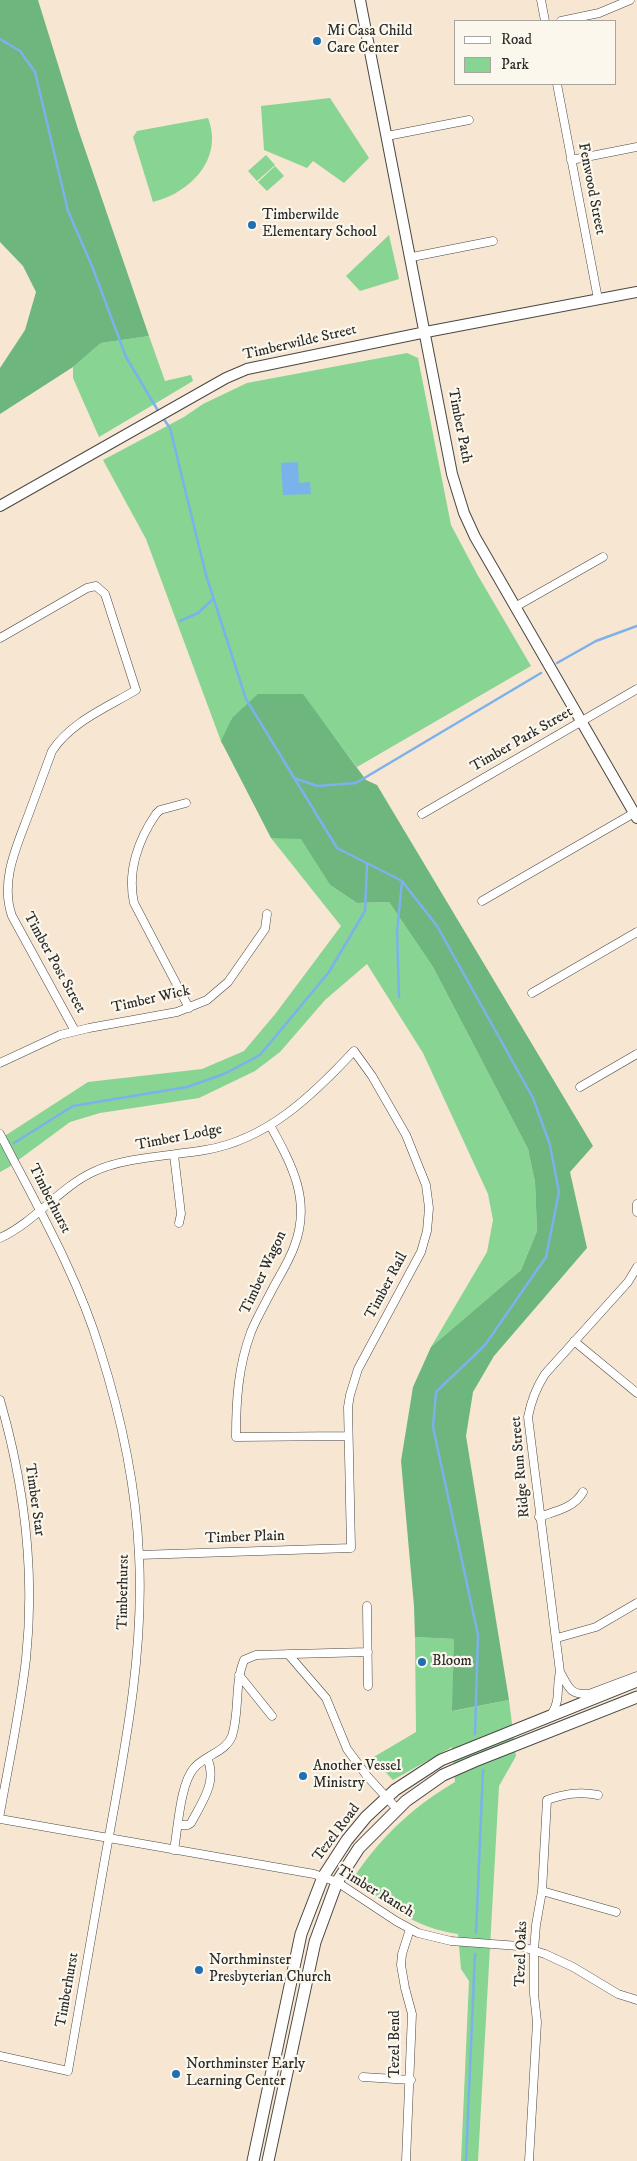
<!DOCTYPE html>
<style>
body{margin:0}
#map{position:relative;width:637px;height:2161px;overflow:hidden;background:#f7e6d1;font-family:"IM FELL DW Pica",serif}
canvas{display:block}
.legend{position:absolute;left:454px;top:20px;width:162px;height:65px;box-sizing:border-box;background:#fbf7ec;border:1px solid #a8a59f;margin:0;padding:6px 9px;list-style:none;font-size:15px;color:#2b2b2b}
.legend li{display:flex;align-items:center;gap:10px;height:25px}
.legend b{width:25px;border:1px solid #a8a59f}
</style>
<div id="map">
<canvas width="637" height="2161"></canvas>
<ul class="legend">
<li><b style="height:6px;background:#fff"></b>Road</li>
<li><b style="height:14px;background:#87d493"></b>Park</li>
</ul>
</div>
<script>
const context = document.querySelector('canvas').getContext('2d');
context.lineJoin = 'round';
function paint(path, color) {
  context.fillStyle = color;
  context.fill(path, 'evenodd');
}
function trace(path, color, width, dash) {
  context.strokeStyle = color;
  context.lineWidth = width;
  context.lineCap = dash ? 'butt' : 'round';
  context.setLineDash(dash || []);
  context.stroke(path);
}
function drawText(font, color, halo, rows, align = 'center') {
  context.font = font + ' "IM FELL DW Pica",serif';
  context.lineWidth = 4.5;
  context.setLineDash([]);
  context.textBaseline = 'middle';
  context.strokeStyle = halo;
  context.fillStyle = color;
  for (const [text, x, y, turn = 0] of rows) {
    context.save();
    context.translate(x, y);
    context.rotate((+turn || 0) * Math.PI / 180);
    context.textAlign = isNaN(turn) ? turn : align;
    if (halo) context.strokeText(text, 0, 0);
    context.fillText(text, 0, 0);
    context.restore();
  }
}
paint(new Path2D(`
 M330,98L369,158L344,183L313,161L307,168L264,150L261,106Z
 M208,118C224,159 190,193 153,202L133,137L137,131Z
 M266,155L275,165L257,181L248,171Z
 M275,166L284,176L267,191L258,182Z
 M389,235L399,279L360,291L346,276Z
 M149,336L165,381L191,375L193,381L99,437L73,378V367L101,343Z
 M407,353L418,358L451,525L477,574L531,666L357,767L302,694L232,718L222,744L146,539L103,460L184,417L203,404L247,383Z
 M271,838H301L330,885L357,903L389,902L433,967L528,1149L535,1182L537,1231L521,1270L431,1347L487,1252L493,1220L488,1194L423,1053L367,964L325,1000L280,1052L255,1071L199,1098L100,1113L70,1122L9,1167L0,1172V1139L88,1082L202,1069L244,1051L276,1013L341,926Z
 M415,1637L454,1639L453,1711L509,1700L516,1756L499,1786L478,2161H461L469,1981L461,1969L458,1934C416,1928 391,1908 358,1883L356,1874C384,1834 413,1807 455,1782L452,1747L393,1780L372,1758L416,1732Z`), '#87d493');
paint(new Path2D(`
 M0,0H38L78,129L149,336L101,343L73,367L0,414V368L25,330L36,292L23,266L0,242Z
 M258,694H303L366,780L377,785L593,1146L570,1172L587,1248L494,1356L473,1392L466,1436L509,1700L452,1711L454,1639L415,1637L414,1606L401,1461L413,1387L431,1347L521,1270L537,1231L535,1182L528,1149L433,967L389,902L357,903L330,885L301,839L271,838L221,741L232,718Z`), '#6db67d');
paint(new Path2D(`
 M298,462L299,483L310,482L311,494L283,495L281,463Z`), '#7cb2eb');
trace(new Path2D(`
 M0,39L20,51L35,72L68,211L92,266L126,357L160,414
 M163,418L170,428L206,575L246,699L337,848L402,881L437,926L533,1098L550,1145L559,1192L546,1257L485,1345L436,1392L433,1427L478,1635L475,1734
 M180,621L198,613L213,599
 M557,663L596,641L637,626
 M294,778L317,786L356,783L541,673
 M399,997L397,932L402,882
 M14,1143L73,1106L187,1087L224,1074L260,1055L329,972L365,911L367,865
 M476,1933L483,1770
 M466,2161L475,1954`), '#7cb2eb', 2.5);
const minor = new Path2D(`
 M541,0L545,21
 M561,21L599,13L630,0
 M557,84L598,299
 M387,136L469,120
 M571,160L637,147
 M412,257L493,241
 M515,607L603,557
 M0,638L87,588L96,586L105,594L136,690C106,708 71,722 52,751C44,773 36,794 28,816C16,848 0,882 12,916L75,1031
 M186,803L160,810L156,814C138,840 127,872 134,903L189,1008
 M422,814L637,689
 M482,901L634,813
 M532,993L637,932
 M0,1063L60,1035L89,1028L177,1012L207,1000L228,982L265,929L267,914
 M580,1087L637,1054
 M270,1125C292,1165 312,1201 294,1247C289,1261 280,1275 273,1288C266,1302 257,1317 251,1332C238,1367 236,1401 236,1437L348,1436
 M0,1134C36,1204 77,1274 100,1350C121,1416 136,1485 139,1555C144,1650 126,1743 109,1836C95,1914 82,1992 68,2071L0,2056
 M174,1155L181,1214L179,1223
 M637,1204V1212
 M0,1238C35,1222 59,1188 93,1172C124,1157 170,1156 205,1150C267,1140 313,1095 354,1051L372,1076L406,1135L426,1185L429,1208L427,1231L421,1252L358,1369L350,1395L348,1407L351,1548L139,1555
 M574,1341L637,1393
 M0,1400C24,1483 35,1573 26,1659C20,1711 9,1762 0,1813
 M539,1517C556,1511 574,1508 583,1492
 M367,1606L368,1686
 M557,1638L596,1627L637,1603
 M288,1654L326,1698L347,1749L367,1776L397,1809
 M560,1672C569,1687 569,1695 589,1694L637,1676
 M239,1675L272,1716
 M551,1715C561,1701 556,1688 560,1672L528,1417C531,1401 536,1388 545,1374L628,1282L637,1267
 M0,1819L314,1874L337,1882L396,1921L418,1933L451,1941L519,1946L545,1954L573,1967L618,1994L637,2000
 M179,1825H188L191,1823C202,1802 218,1781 207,1758
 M174,1850C178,1828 180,1784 194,1768C205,1755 226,1752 232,1736C240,1711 234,1684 244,1660L256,1655L368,1652
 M542,1891L616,1912
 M363,2077L411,2080
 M406,2161L412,2014L405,1988L401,1965L402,1954L410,1929
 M529,2161L537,2022L534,1994V1950L536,1925L542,1891L547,1800C565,1794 579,1791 598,1795`);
const tertiary = new Path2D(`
 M360,0L452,474L464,513L475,537L637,818
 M0,506L226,378L247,369L426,332L637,292`);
const secondary = new Path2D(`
 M253,2161L301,1934L323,1877L347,1840L366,1817L395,1790L441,1760L637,1681
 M268,2161L315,1942L337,1882L359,1848L406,1801L443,1775L475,1761L637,1697`);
trace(minor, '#4a4744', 9);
trace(tertiary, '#4a4744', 12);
trace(secondary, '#4a4744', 13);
trace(minor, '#fff', 8);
trace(tertiary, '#fff', 10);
trace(secondary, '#fff', 11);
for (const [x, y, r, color] of [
 [317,41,5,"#1f6fb2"],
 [252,225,5,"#1f6fb2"],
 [422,1662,5,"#1f6fb2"],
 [303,1776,5,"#1f6fb2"],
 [199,1970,5,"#1f6fb2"],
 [176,2074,5,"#1f6fb2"]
]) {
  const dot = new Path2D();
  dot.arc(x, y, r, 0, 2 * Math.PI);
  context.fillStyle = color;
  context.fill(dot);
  trace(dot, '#fbf7ec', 2);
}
drawText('15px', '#2b2b2b', '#fbf7ec', [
 ["Mi Casa Child",327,32],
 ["Care Center",327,49],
 ["Timberwilde",262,216],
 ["Elementary School",262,233],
 ["Bloom",432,1662],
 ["Another Vessel",313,1767],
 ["Ministry",313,1784],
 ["Northminster",209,1961],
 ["Presbyterian Church",209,1978],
 ["Northminster Early",186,2065],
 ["Learning Center",186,2082]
], 'left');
drawText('15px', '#2b2b2b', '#fbf7ec', [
 ["Fenwood Street",591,189,79],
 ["Timberwilde Street",300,343,-13],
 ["Timber Path",459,426,79],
 ["Timber Park Street",522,740,-30],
 ["Timber Post Street",54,963,61],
 ["Timber Wick",151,1000,-13],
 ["Timber Lodge",179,1138,-11],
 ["Timberhurst",49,1199,63],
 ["Timber Wagon",264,1273,-65],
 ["Timber Rail",387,1286,-62],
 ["Ridge Run Street",521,1467,-95],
 ["Timber Star",34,1500,82],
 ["Timber Plain",245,1538,-2],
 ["Timberhurst",124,1592,-89],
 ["Tezel Road",337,1833,-53],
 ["Timber Ranch",375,1892,31],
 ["Tezel Oaks",522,1954,-88],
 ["Timberhurst",68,1990,-80],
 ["Tezel Bend",396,2044,-90]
]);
</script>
